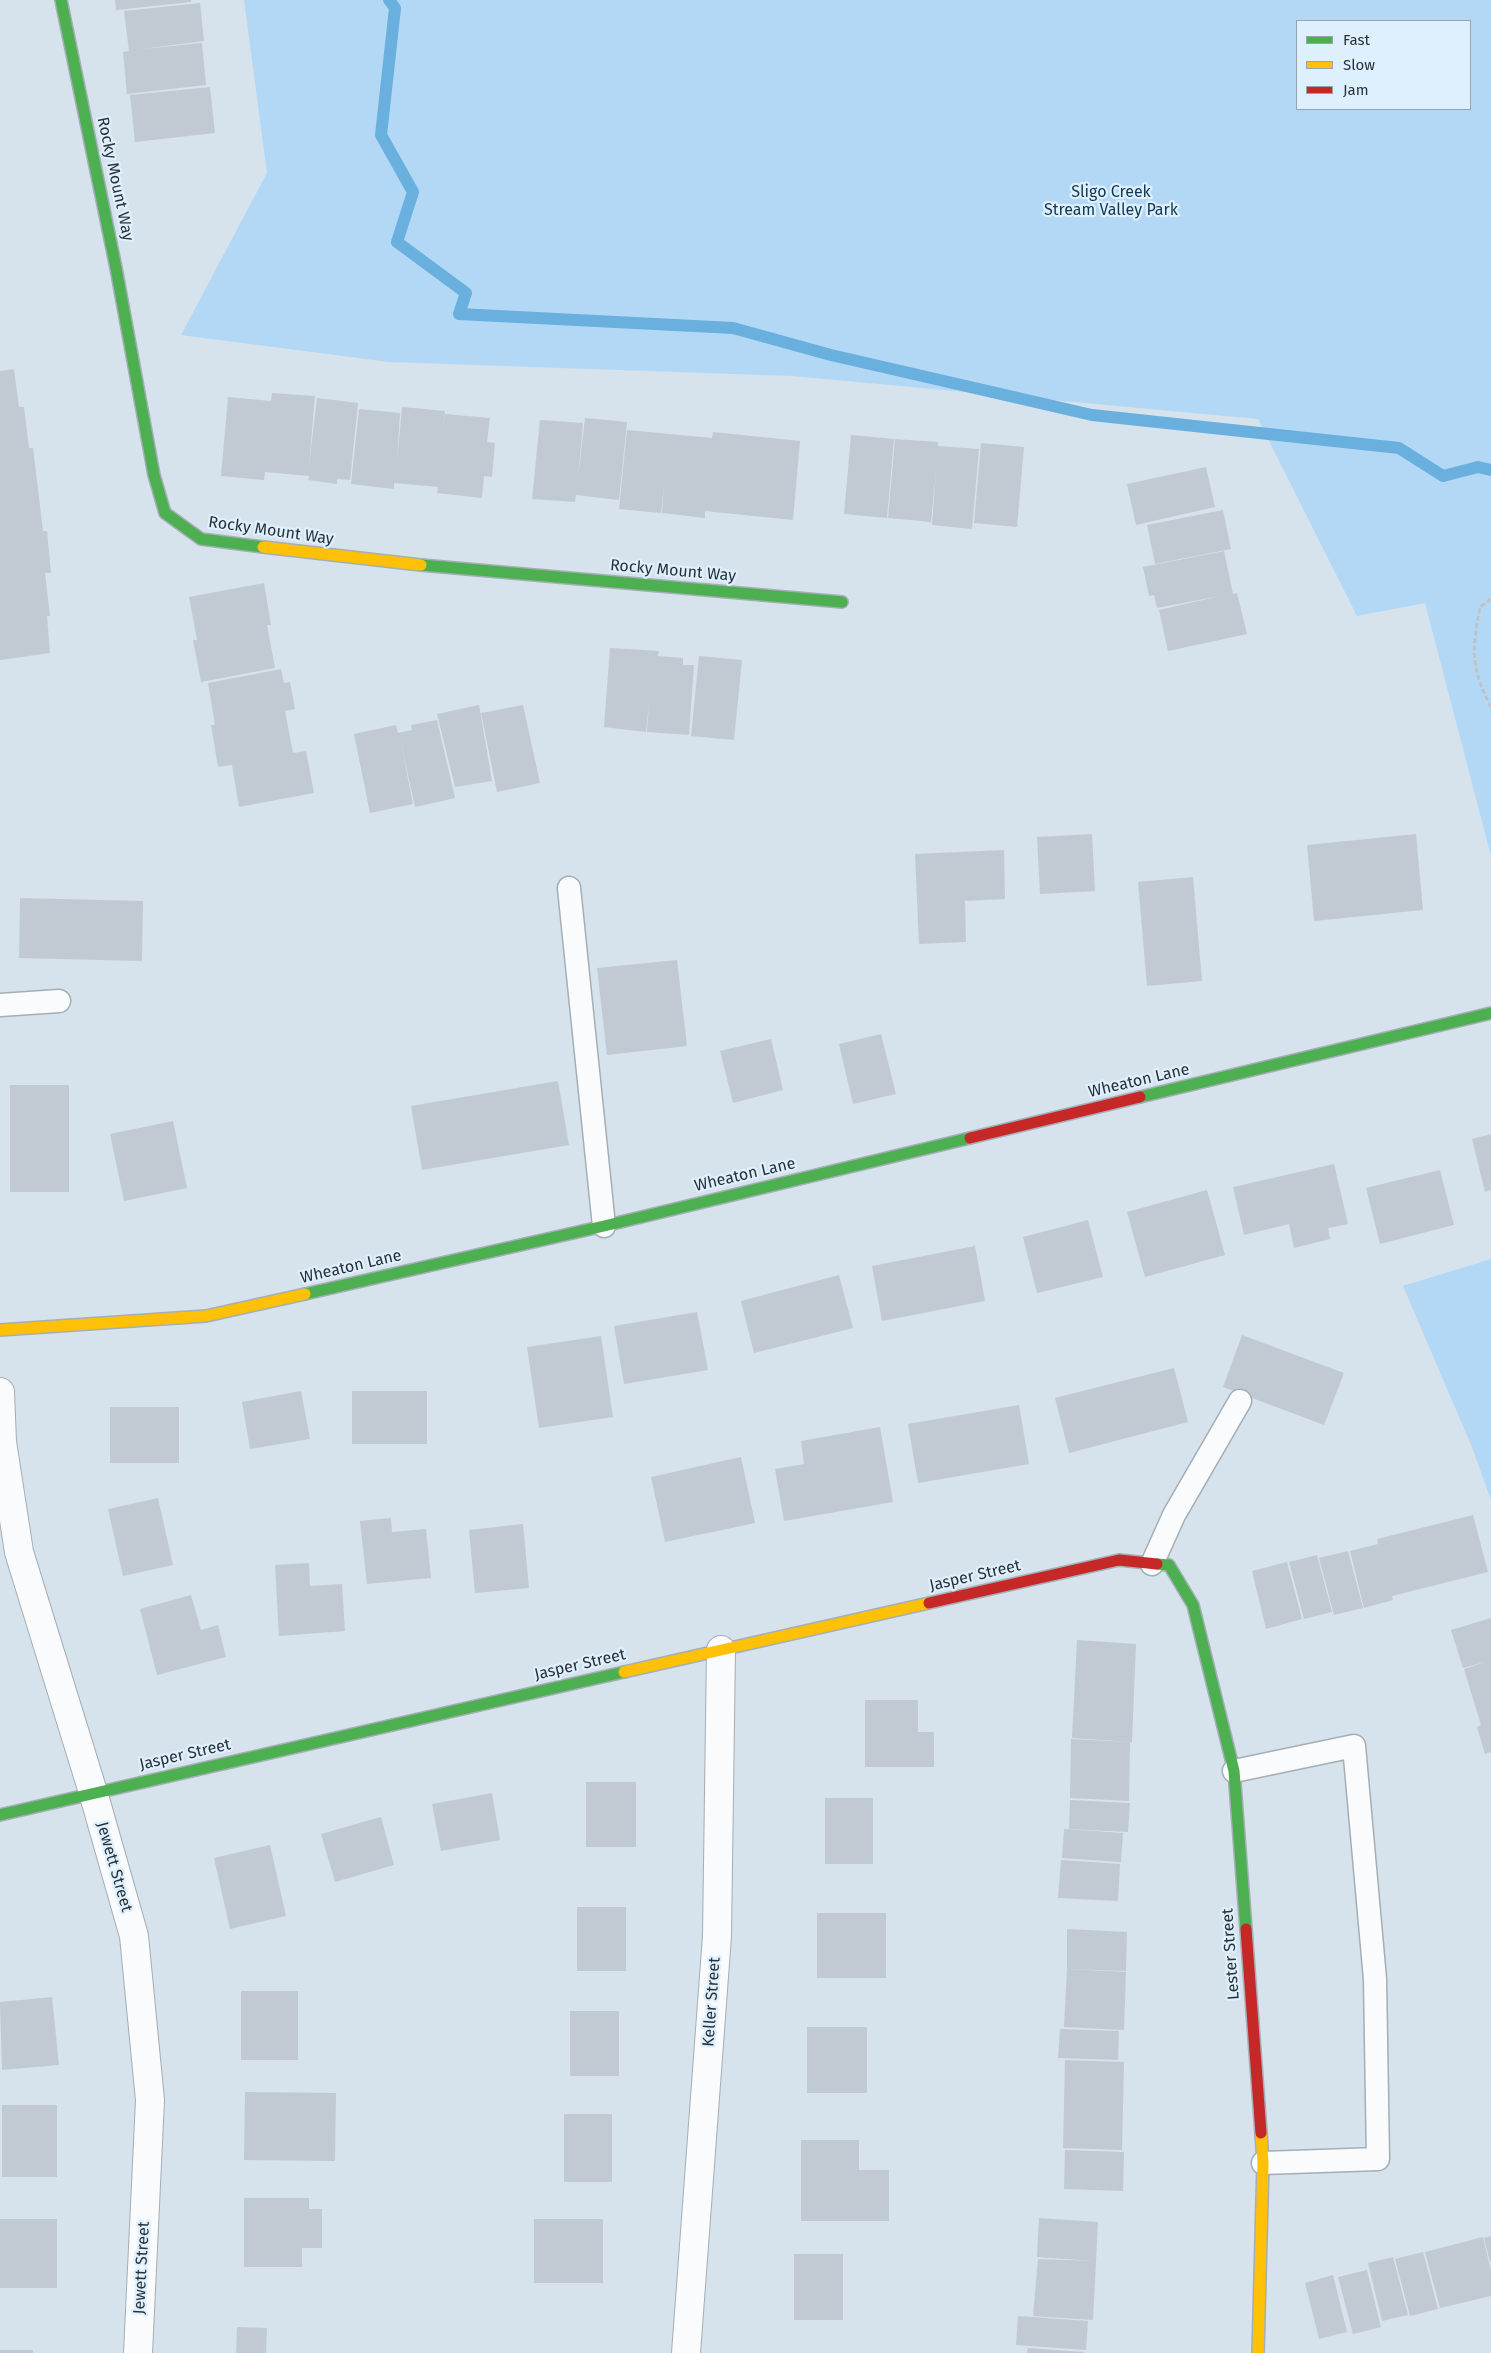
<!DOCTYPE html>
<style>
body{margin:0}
#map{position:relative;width:1491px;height:2353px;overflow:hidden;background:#d6e2ec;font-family:"Fira Sans",sans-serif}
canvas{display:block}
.legend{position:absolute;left:1296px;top:20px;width:175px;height:90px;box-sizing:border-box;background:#def0fe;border:1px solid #96a4af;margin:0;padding:6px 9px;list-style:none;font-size:15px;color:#293138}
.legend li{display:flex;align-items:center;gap:10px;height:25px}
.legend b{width:25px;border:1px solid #96a4af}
</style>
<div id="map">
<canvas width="1491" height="2353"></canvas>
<ul class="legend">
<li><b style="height:6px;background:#4caf50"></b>Fast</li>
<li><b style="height:6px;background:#ffc107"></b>Slow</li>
<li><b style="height:6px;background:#c62828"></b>Jam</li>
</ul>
</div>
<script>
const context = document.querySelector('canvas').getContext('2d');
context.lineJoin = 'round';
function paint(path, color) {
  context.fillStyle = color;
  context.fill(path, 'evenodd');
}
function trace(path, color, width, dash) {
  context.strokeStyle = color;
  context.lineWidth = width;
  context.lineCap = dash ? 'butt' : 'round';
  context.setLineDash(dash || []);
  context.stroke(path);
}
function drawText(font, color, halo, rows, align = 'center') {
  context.font = font + ' "Fira Sans",sans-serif';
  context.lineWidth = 4.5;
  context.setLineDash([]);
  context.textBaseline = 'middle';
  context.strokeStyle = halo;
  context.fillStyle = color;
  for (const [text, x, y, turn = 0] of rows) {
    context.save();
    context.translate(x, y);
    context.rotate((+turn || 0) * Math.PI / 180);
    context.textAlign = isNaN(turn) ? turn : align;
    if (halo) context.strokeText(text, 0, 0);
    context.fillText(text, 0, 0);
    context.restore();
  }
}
paint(new Path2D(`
 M244,0H1491V856L1425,603L1357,616L1258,419L792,376L389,362L181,335L267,173ZM1470,21V109H1297V21Z
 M1491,1259V1500L1472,1447L1403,1286Z`), '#b2d8f5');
trace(new Path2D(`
 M389,0L395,8L381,135L413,192L397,242L466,293L459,314L733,328L831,355L1092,415L1399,448L1443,476L1478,467L1491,470`), '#6ab0df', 12);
paint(new Path2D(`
 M115,0H191V2L116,10Z
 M200,3L204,41L142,49L202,43L206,85L127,94L123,52L129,51L124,11Z
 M210,87L215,133L135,142L130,95Z
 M14,369L19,407H24L29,448H33L43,531H47L51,573H45L50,616H47L50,653L0,660V371Z
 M272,393L315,396L309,466L317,398L358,403L350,480L337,479V484L308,480L309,476L265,472L264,480L221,476L228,397L271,401Z
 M402,407L445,411L443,428L445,414L490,418L487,442L495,443L492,477L484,476L482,498L437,493L438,487L394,483V489L351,484L359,409L400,413L397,461Z
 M585,418L627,422L619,500L576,495L575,502L532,499L540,420L583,423L578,479Z
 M627,430L712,438L713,432L800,441L793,520L705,511V518L662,513L664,484L661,513L619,509Z
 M851,435L894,439L887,518L844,514Z
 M895,439L938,442V446L979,449L972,529L932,525L936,472L931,522L888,518Z
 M981,443L1024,447L1017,527L974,523Z
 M1206,467L1215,507L1136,525L1127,484Z
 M1223,510L1231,549L1155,564L1147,525Z
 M1224,551L1233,594L1237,593L1247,634L1168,651L1159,610L1220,596L1157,608L1154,595L1149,596L1143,567Z
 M264,583L271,625H267L275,668L201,682L193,640H197L189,597Z
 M610,648L659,651L658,656L683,658V665H694L689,735L647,732L649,703L646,732L604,727Z
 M699,656L742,660L734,740L691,736Z
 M281,669L284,683L290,682L295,709L285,711L293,753L306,751L314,793L239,807L232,765L218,767L211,725H215L208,683Z
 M479,705L492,781L455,787L437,714Z
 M523,705L540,783L497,792L481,713Z
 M437,720L455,798L415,807L401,743L413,804L370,813L354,734L396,725L398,733L412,730L411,725Z
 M1092,834L1095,891L1040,894L1037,837Z
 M1416,834L1423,910L1314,921L1307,845Z
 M1004,850L1005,899L965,901L966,942L919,944L915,854Z
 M1193,877L1202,981L1147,986L1138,882Z
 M20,898L143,901L142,961L19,958Z
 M677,960L687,1046L607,1055L597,968Z
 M881,1034L896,1094L853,1104L839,1044Z
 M771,1039L783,1090L733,1103L720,1051Z
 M558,1081L569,1145L422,1170L411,1106Z
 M10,1085H69V1192H10Z
 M173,1121L187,1188L124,1201L110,1134Z
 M1491,1134V1190L1485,1192L1472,1139Z
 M1334,1164L1348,1224L1328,1228L1330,1239L1294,1248L1289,1224L1244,1235L1233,1187Z
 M1440,1170L1454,1225L1380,1244L1366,1188Z
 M1207,1190L1225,1255L1145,1277L1127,1212Z
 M1088,1220L1103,1277L1037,1293L1023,1237Z
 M975,1246L985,1301L882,1321L872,1266Z
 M839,1275L853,1328L754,1353L741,1301Z
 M697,1312L708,1370L624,1384L614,1326Z
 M1242,1335L1344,1373L1324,1425L1223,1387Z
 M601,1336L613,1417L539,1428L527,1347Z
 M1174,1368L1188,1422L1069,1453L1055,1398Z
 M301,1391L310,1439L250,1449L242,1402Z
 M352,1391H427V1444H352Z
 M1019,1405L1029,1464L918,1483L908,1424Z
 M110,1407H179V1463H110Z
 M880,1427L893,1502L784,1521L775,1469L804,1464L801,1441Z
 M741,1457L755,1523L665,1542L651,1477Z
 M158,1498L173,1565L123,1576L108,1509Z
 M1473,1515L1488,1572L1392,1596L1393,1600L1364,1608L1350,1551L1378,1544L1377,1539Z
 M391,1518L392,1532L426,1529L431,1578L367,1584L360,1521Z
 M523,1524L529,1588L475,1593L469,1530Z
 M1348,1551L1363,1608L1334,1615L1319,1558Z
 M1317,1555L1332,1612L1304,1619L1289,1562Z
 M1287,1562L1302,1619L1266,1629L1252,1571Z
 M309,1563L310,1586L342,1584L345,1631L279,1636L275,1565Z
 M191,1595L201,1630L218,1625L226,1657L157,1675L140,1609Z
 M1491,1618V1752L1485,1754L1477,1727L1481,1725L1464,1669L1485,1662L1463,1668L1451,1630Z
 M1077,1640L1136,1644L1132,1742L1072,1738Z
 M865,1700H918V1732H934V1767H865Z
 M1071,1739L1130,1742L1129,1801L1070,1798Z
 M586,1782H636V1847H586Z
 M492,1793L500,1840L441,1851L432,1804Z
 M825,1798H873V1864H825Z
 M1070,1800L1130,1803L1128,1832L1069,1829Z
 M381,1817L394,1865L335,1882L321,1834Z
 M1064,1829L1123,1833L1121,1862L1062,1858Z
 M270,1845L286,1916L230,1929L214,1858Z
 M1061,1860L1120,1864L1118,1901L1058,1898Z
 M577,1907H626V1971H577Z
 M817,1913H886V1978H817Z
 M1067,1929L1127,1932L1126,1971L1067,1969Z
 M1067,1969L1126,1972L1124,2030L1064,2027Z
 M241,1991H298V2060H241Z
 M52,1997L59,2065L2,2070L0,2002Z
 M570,2011H619V2076H570Z
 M807,2027H867V2093H807Z
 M1060,2029L1119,2031L1118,2060L1058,2058Z
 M1065,2060L1124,2062L1122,2150L1063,2148Z
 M245,2092L336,2093L335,2161L244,2160Z
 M2,2105H57V2177H2Z
 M564,2114H612V2182H564Z
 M801,2140H859V2170H889V2221H801Z
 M1065,2150L1124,2152L1123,2191L1064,2189Z
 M244,2198H309V2209H322V2248H302V2267H244Z
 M1039,2218L1098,2222L1093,2320L1033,2316L1038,2259L1094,2261L1037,2257Z
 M0,2219H57V2288H0Z
 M534,2219H603V2283H534Z
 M1491,2236V2262H1490L1484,2238Z
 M1483,2237L1491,2271V2296L1440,2308L1425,2252Z
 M1423,2252L1438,2309L1410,2316L1395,2259Z
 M794,2254H843V2320H794Z
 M1393,2257L1408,2315L1382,2321L1368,2263Z
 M1367,2270L1381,2327L1353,2334L1338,2277Z
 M1333,2275L1347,2332L1319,2339L1305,2283Z
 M1018,2316L1088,2321L1086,2350L1016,2345Z
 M237,2327L267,2328L266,2353H236Z
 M1028,2348L1084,2352V2353H1027Z
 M0,2350H33V2353H0Z`), '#c1cad2');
const lane = new Path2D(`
 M569,888L604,1226
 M0,1005L59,1001
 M1152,1564L1174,1515L1240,1401
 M1234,1771L1354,1746L1375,1979L1378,2159L1263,2163`);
const street = new Path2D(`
 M0,1392L2,1442L19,1552L93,1792L134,1936L150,2100L138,2353
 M686,2353L717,1936L721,1650`);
const fast = new Path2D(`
 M61,0L116,268L154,475L165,513L201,539L263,547
 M421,565L842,602
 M1140,1097L1491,1013
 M305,1294L604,1226L970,1138
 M1157,1564L1169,1565L1193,1605L1234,1771L1246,1929
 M0,1815L624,1672`);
const slow = new Path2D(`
 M263,547L421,565
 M0,1330L206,1316L305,1294
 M624,1672L929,1603
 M1258,2353L1263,2163L1261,2133`);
const jam = new Path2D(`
 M970,1138L1140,1097
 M929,1603L1119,1560L1157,1564
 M1246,1929L1261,2133`);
trace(lane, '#a4aeb5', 25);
trace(street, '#a4aeb5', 30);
trace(fast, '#a4aeb5', 14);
trace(slow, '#a4aeb5', 14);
trace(jam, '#a4aeb5', 14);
trace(new Path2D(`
 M1491,599L1480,607C1472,651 1470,666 1491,707`), '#bfc3c8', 3, [5, 2.5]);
trace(lane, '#f9fbfc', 22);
trace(street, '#f9fbfc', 28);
trace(fast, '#4caf50', 11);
trace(slow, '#ffc107', 11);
trace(jam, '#c62828', 11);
drawText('16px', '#293138', '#def0fe', [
 ["Rocky Mount Way",115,179,78],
 ["Rocky Mount Way",271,531,8],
 ["Rocky Mount Way",673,571,5],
 ["Wheaton Lane",1139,1081,-13],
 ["Wheaton Lane",745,1175,-13],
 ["Wheaton Lane",351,1267,-13],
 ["Jasper Street",975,1576,-13],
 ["Jasper Street",580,1665,-13],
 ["Jasper Street",185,1755,-13],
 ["Jewett Street",114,1867,74],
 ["Lester Street",1231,1954,-94],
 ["Keller Street",712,2002,-86],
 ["Jewett Street",142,2268,-87]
]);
drawText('16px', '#103852', '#def0fe', [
 ["Sligo Creek",1111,193],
 ["Stream Valley Park",1111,211]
]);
</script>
